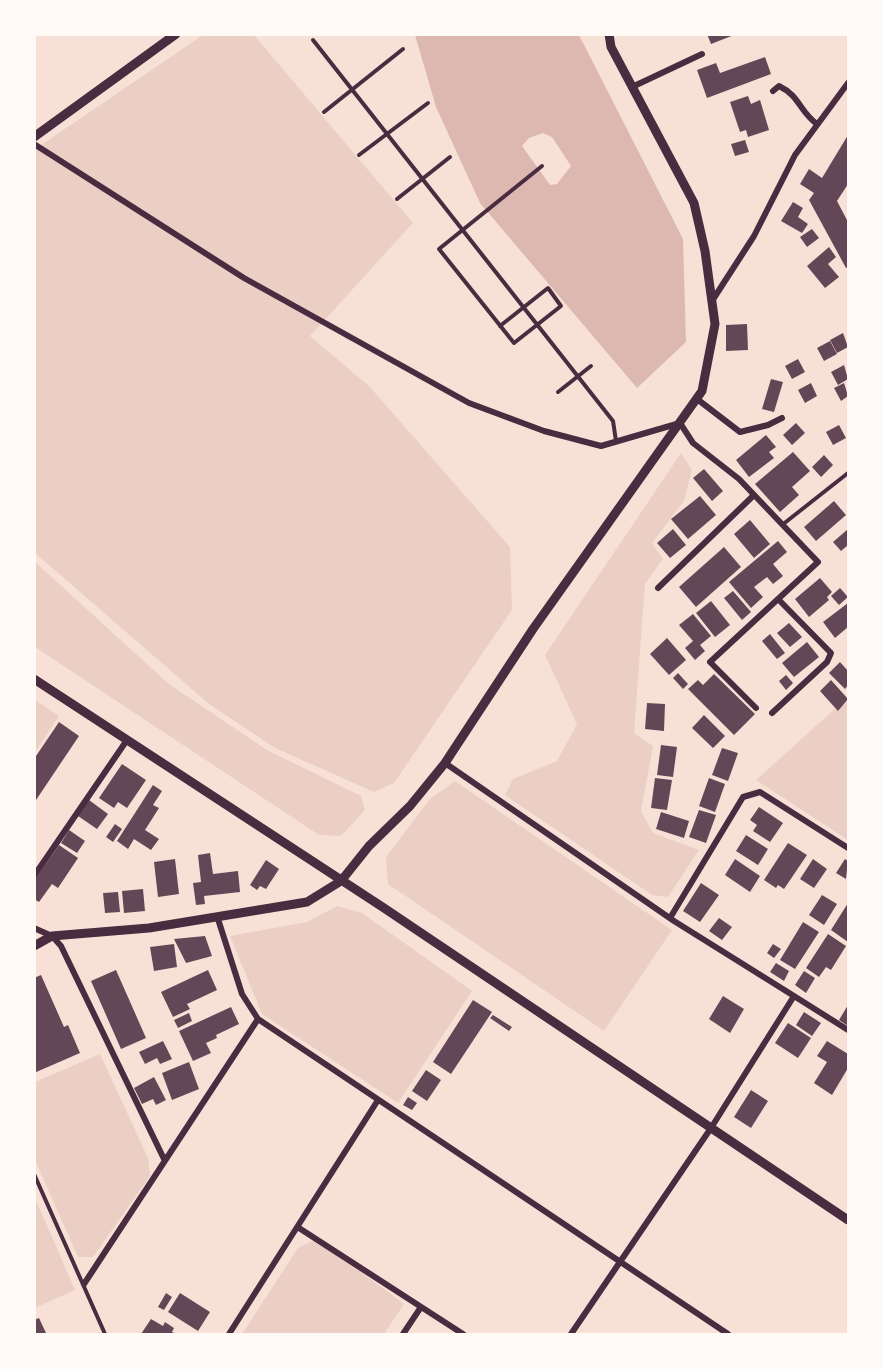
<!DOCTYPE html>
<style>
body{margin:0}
#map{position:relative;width:883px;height:1369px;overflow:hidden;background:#f7e1d7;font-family:"Space Grotesk",sans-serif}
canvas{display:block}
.frame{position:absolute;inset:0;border:36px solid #fffaf5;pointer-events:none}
</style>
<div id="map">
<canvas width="883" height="1369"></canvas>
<div class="frame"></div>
</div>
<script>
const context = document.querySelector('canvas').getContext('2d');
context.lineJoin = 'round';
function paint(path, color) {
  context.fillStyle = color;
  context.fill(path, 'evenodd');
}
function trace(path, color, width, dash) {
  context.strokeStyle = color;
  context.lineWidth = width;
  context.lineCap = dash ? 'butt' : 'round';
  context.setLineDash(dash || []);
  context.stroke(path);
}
paint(new Path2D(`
 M203,35H254L413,223L310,336L369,386L510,547L512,610L394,783L374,792L275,748L209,704L35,553L34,150Z
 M681,453L692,470L684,501L652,543L663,559L645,584L634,733L653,746L641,811L653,833L699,850L668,897L652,895L505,795L513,779L557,761L577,724L545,655Z
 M34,561L169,684L267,750L361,796L365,810L341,836L319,835L35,647Z
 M848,697V840L756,780Z
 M35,700L59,716L35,752Z
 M455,781L672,930L604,1031L388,884L386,857L430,799Z
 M337,906L362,913L472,991L398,1103L262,1014L230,936L307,922Z
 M100,1054L148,1158L150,1176L93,1257H78L35,1160V1082Z
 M35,1198L75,1290L35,1308H34Z
 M317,1239L404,1304L384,1334H242L298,1248Z`), '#ebcfc5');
paint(new Path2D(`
 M415,35H579L683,239L686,342L637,388L480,203L436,107ZM543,133L552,137L571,166L557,184L550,185L522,146L529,138Z`), '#dcb8b0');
paint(new Path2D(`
 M707,34H734V35L711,44Z
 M765,57L771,74L707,98L697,70L716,63L720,73Z
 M748,96L751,104L760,100L769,130L748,137L746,130L740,132L730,102Z
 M848,135V184L837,201L848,222V267L846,268L809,200L814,193L800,184L809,169L822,178Z
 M745,140L749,152L735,156L731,144Z
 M793,202L803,208L798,217L808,224L802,233L781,221Z
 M812,229L819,238L807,247L800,237Z
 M829,247L836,257L828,264L839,277L825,288L807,266Z
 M747,324L748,350L726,351V325Z
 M843,333L848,347L837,353L830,340Z
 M830,341L837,354L824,361L817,348Z
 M798,359L805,372L792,379L785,366Z
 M844,365L848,379L838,385L831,372Z
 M771,379L783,382L774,412L762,409Z
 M811,383L817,396L805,403L798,390Z
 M844,383L848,396L841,401L834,388Z
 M796,423L805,433L792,445L783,435Z
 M839,425L846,438L833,445L826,432Z
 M766,435L776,447L769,452L774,458L749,477L736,460Z
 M793,452L810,471L792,487L799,495L780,512L755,484Z
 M824,455L833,465L821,477L812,467Z
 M704,469L723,491L712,501L693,478Z
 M700,496L716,515L688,539L671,519Z
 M834,501L846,515L816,541L804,527Z
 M750,520L770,544L754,558L734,534Z
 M673,529L686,545L670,558L657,543Z
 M848,529V545L841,551L833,542Z
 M778,541L787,552L773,564L783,576L773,584L767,577L754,587L763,597L751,608L729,582Z
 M724,547L741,567L696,607L679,587Z
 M820,578L832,592L827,597L829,600L809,617L795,599Z
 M840,588L848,597L839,605L831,596Z
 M733,591L751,612L742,620L724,598Z
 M711,601L730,625L715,637L696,613Z
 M848,603V627L835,638L823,622Z
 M693,614L711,636L700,645L705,651L695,660L685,648L693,641L679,625Z
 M789,623L802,637L790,647L777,633Z
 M770,634L785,653L777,659L762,641Z
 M667,638L686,660L669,675L650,654Z
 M807,642L819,657L794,677L782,663Z
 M840,662L848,671V685L845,689L829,673Z
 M678,673L688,684L683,689L673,678Z
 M714,674L755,714L734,735L688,689L698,680L703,685Z
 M786,675L793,683L786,690L779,681Z
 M831,680L848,699L838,711L820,691Z
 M647,703L665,704L664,731L645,729Z
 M704,715L725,736L713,748L692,728Z
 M59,722L79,736L34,803V759Z
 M661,745L677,747L673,777L657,775Z
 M722,748L738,753L728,781L712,775Z
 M122,764L146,780L127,808L118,802L114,808L99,798Z
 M655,778L672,780L667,810L651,808Z
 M709,778L725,784L715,812L699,806Z
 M153,785L162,791L153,805L159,808L145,830L159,839L151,850L134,839L128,849L117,841Z
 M89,800L108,814L97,829L78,816Z
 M759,807L783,823L770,842L753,831L757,825L750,820Z
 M699,810L716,815L706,843L689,837Z
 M661,812L689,821L684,838L656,829Z
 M115,824L122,829L113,842L106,837Z
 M69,830L85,841L77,853L61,843Z
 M746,835L768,849L758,865L736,851Z
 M788,843L807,855L784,889L778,885L776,888L764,880Z
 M59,845L78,858L58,888L52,884L39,902L34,899V881Z
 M210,853L213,874L238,871L240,892L204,896L205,904L196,905L193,883L201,882L198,855Z
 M175,859L179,894L158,897L154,862Z
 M735,859L760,876L750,892L725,875Z
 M813,859L827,869L814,888L800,879Z
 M845,859L848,861L846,879L836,873Z
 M266,860L279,869L266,889L260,886L257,890L250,885Z
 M701,883L719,895L700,922L683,911Z
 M143,889L145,911L124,913L122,891Z
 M118,892L120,912L105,913L103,893Z
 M822,895L837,904L824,925L809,915Z
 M848,903V942L831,930Z
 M719,918L732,927L722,940L709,931Z
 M803,922L819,932L795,969L780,960Z
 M828,934L846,946L831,970L826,967L819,977L806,968Z
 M205,936L212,956L186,963L174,939Z
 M174,944L177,967L154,971L150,947Z
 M773,944L781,949L774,958L767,953Z
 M776,963L789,971L784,981L770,972Z
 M116,970L146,1038L121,1049L91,981Z
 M208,970L217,990L187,1004L190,1009L173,1017L161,992Z
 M804,971L815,978L806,993L795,985Z
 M41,975L64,1027L68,1025L80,1053L34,1073V978Z
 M723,996L744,1009L730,1033L709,1019Z
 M473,1000L492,1012L451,1074L433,1062Z
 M848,1005V1026L839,1020Z
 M231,1007L239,1024L216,1035L217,1038L206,1043L211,1053L193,1061L179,1031Z
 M804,1012L821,1023L812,1036L796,1025Z
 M189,1013L192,1021L178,1028L174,1020Z
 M493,1015L512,1027L509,1031L490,1018Z
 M788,1023L811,1038L798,1058L775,1043Z
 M163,1041L172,1059L160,1064L157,1058L145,1064L139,1052Z
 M827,1041L848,1054V1068L832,1095L814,1083L827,1062L817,1056Z
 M189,1062L199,1089L172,1100L162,1073Z
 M426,1070L441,1080L427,1101L412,1091Z
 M154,1077L166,1100L156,1105L153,1099L142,1104L134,1088Z
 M751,1090L768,1101L751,1128L734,1117Z
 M408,1097L417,1103L412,1110L403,1105Z
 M166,1293L172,1297L164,1310L158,1307Z
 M180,1293L210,1312L198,1331L168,1312Z
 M39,1318L46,1333L34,1334V1320Z
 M151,1319L163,1326L165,1322L174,1328L172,1332L176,1334H141Z`), '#644757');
trace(new Path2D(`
 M313,40L613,421L616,441
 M324,112L403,49
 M359,155L428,103
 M397,199L450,157
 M500,326L548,288L561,306L514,343L439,249L542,166
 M558,392L591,366
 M782,525L848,473
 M34,1174L105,1334`), '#4a2c40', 4);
trace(new Path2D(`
 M632,87L702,54
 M773,91L779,86C800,96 799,111 817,124
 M34,144L244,278L469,403L544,431L601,446L680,423L693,443L739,479L818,562L710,662L756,708
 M712,301L754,236L795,155L848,83
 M697,399L740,432L768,425L782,418
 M658,588L754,495
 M772,713L827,662L831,653L778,599
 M445,763L674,921L794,996
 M34,876L127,740
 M670,918L743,797L760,792L848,848
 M218,919L242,994L258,1019L728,1334
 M34,928L52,936L61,946L164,1159
 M299,1228L463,1334
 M84,1284L258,1019
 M229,1334L378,1100
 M403,1334L421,1307
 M571,1334L711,1128L794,996L848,1030`), '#4a2c40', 6);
trace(new Path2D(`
 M34,137L176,34
 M34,679L384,908L848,1220
 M34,946L52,936L149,928L307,902L341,881L369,846L410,806L445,763L533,629L702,391L715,324L705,251L694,203L611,47L609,34`), '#4a2c40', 9);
</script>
